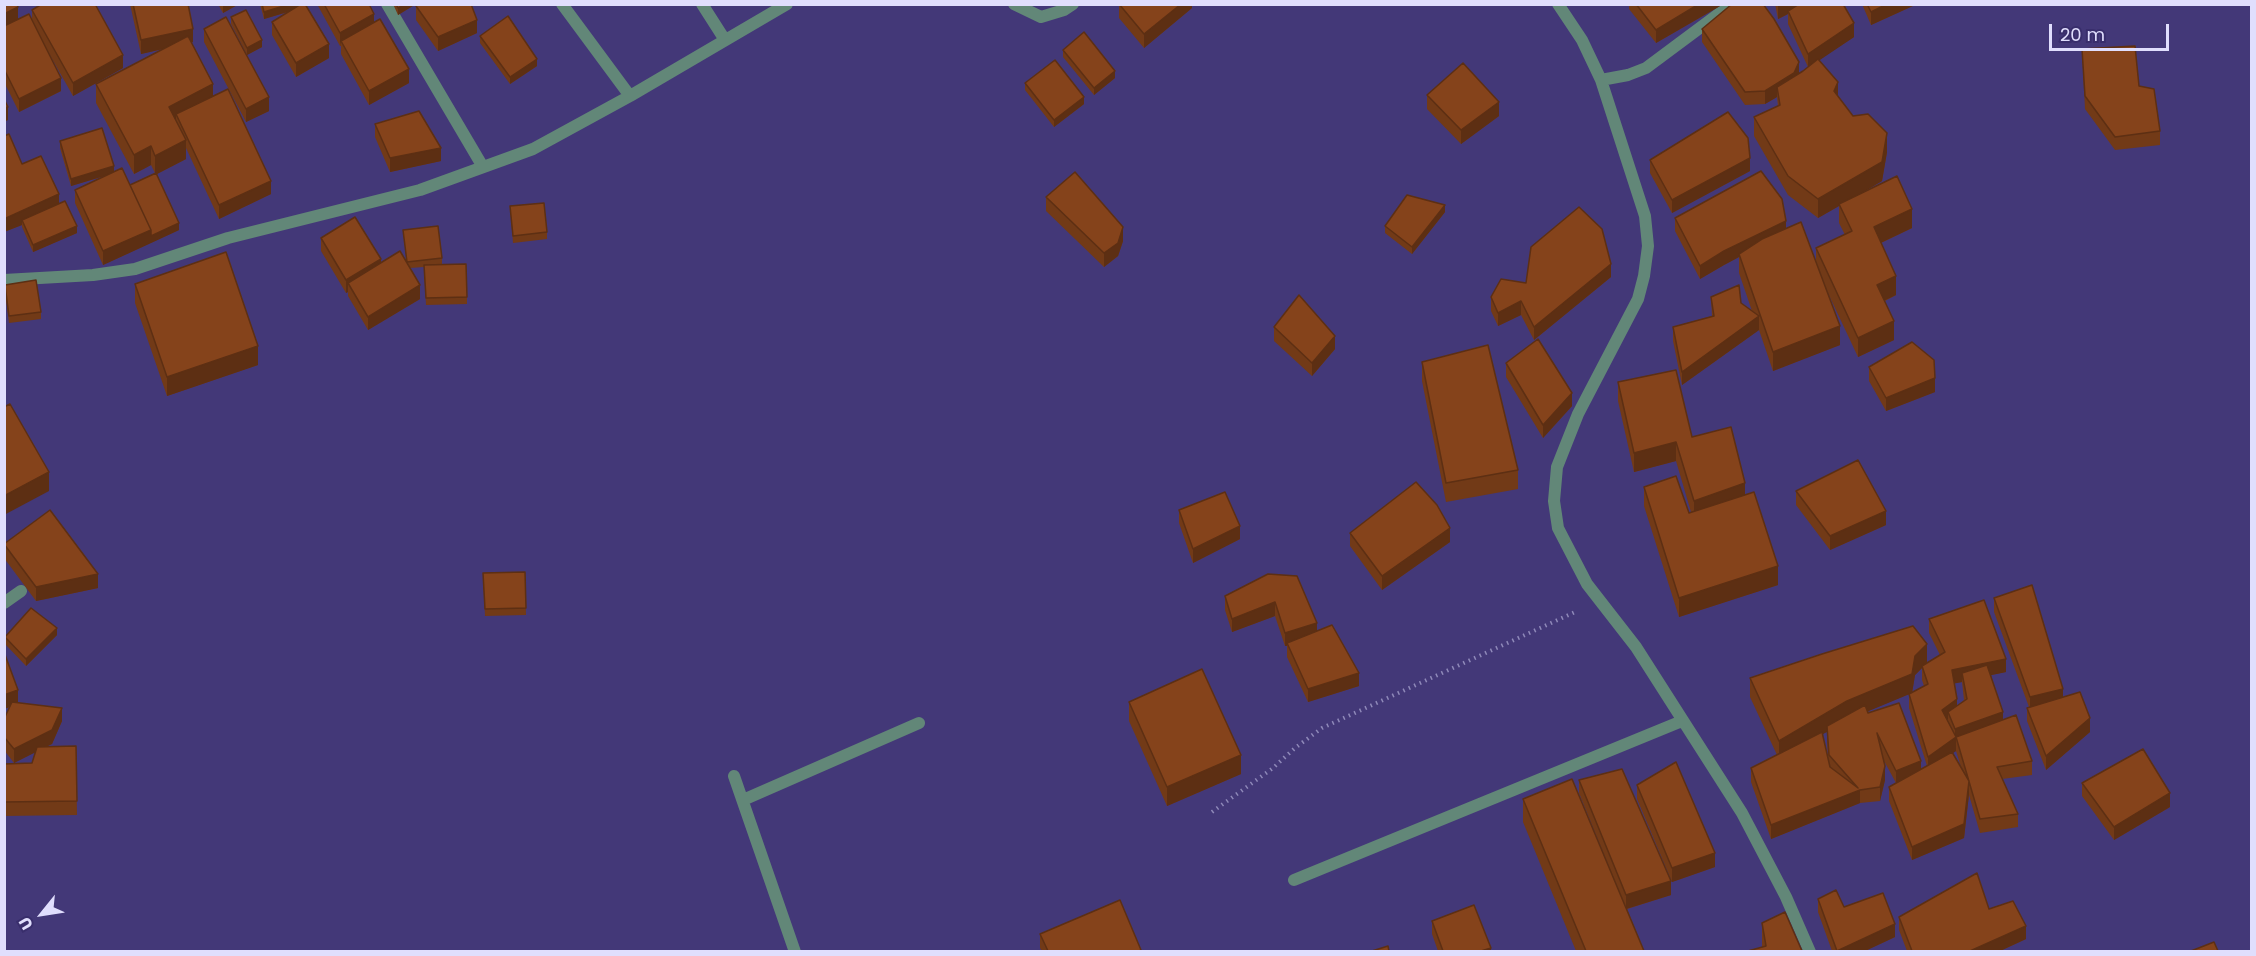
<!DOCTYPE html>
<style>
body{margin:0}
#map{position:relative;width:2256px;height:956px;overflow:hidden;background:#433878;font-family:Poppins,sans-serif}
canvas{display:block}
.frame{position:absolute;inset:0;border:6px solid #e0defd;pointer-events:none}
.north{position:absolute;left:12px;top:884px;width:60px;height:60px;-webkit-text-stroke:4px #392e6c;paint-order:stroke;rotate:240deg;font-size:16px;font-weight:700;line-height:24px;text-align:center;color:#e0defd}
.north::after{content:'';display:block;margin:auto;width:21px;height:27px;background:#e0defd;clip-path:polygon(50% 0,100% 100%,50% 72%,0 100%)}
.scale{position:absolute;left:2049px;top:24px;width:120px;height:27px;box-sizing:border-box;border:3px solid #e0defd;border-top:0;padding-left:8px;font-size:18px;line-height:21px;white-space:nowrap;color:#e0defd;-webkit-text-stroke:4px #392e6c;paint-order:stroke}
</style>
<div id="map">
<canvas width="2256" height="956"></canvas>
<div class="frame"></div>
<div class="north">U</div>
<div class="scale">20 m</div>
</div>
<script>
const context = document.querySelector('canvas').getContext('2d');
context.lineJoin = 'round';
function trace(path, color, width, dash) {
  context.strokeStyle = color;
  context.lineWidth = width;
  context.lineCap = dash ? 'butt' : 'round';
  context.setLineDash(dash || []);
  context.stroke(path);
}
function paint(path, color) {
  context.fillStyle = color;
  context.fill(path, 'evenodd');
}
trace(new Path2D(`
 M1212,812L1273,768L1295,748L1322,728L1575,612`), '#8f89b9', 4, [1.5, 4.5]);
trace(new Path2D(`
 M387,4L483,167
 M562,4L630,96
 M702,4L725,40
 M1014,4L1041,17L1064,10L1073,4
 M1558,4L1582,40L1601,80L1645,216L1648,246L1644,276L1638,299L1578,414L1557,467L1554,501L1558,528L1587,584L1636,647L1742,813L1786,897L1810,952
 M1601,80L1628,75L1646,68L1732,4
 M4,280L93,275L135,269L228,238L420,190L533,149L630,96L787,4
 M4,603L21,591
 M734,776L795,952
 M743,800L919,723
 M1294,880L1682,721`), '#628778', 12);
paint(new Path2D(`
 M4,4L18,19L32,20V10L123,68L73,96L47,50L61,91L19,112L4,82Z
 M130,4H188L193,42L191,43L213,97L271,194L219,219L186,148V159L157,174L179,230L103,265L75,203V190L108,175L71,186L60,148V141L114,172L130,185L155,173L151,165L134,174L96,103V84L163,49L141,54Z
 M218,4H239L223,13Z
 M260,4H305L329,58L296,77L272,35V22L288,12L264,19Z
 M317,4H369L374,22L409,83L369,105L341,54V46H340Z
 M393,4H416L398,15Z
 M1119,4H1192V8L1144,48L1119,18Z
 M1629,4H1720V6L1656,43L1629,9Z
 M1775,4H1843L1854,37L1819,60L1838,96L1853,116L1887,152L1882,181L1860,194L1912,228L1881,243L1896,295L1885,301L1894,340L1858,357L1827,291L1840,345L1773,371L1759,330L1682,385L1673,341V327L1712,316L1711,297L1741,303L1752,311L1739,273V257L1724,265L1700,279L1675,231V218L1786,228L1816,262V248L1845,235L1839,223V206L1818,218L1788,195L1754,136V117L1778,106L1777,97L1765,104L1745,105L1702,42V29L1799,74L1808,67L1788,24V14L1778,19Z
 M1862,4H1915V5L1871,25Z
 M416,6L477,33L438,51L416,20Z
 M231,17L262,47L247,55L231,24Z
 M204,29L269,111L246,122L204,42Z
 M480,36L537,66L510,84L480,43Z
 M2082,49L2160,131V145L2115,150L2085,109Z
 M1063,50L1115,78L1094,95L1063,57Z
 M1025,83L1084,104L1054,127L1025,90Z
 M1427,95L1499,116L1461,144L1427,109Z
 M375,124L441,161L390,172L375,137Z
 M4,136L22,164L59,204L77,233L33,252L22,227V225L4,232Z
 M1650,160L1750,171L1672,213L1650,173Z
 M1046,197L1123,241L1118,256L1104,267L1046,211Z
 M510,206L547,232V239L513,243Z
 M1445,212L1412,254L1385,233V226Z
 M403,230L442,258V264L467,297V304L426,305L424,267L410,268L420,299L368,330L348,296V292L346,293L321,251V238L381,263H407Z
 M1611,277L1534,340L1521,315L1498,326L1491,311V297L1526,283Z
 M135,284L258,365L167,396L135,303Z
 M5,285L41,312V319L9,323L5,292Z
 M1274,327L1335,349L1312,376L1274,341Z
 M1422,362L1518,470V489L1446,502L1422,381Z
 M1506,363L1572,406L1543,438L1506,377Z
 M1869,367L1935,392L1886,411L1869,381Z
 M1618,382L1692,437L1745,495L1778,585L1679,617L1644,506V487L1689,513L1691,512L1676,461L1634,472L1618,401Z
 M1796,491L1886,525L1830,550L1796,505Z
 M1179,510L1240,539L1193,563L1179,523Z
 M1350,533L1450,542L1382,590L1350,546Z
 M4,544L98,588L36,601L4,558Z
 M525,572L526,615L485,616L483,573Z
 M1268,574L1317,631L1359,686L1308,702L1287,657V646H1285L1275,616L1232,632L1225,610V596Z
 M1994,598L2063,697L2090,732L2046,770L2027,721V708L2029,707L1994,612Z
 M1929,619L2006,672L1991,675L2003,720L2032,761V775L2002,779L2018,814V827L1980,833L1969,795L1964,838L1912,860L1889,801V787L1896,783L1883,759L1885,780L1880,801L1860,803L1771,839L1751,782V768L1777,755L1750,697V678L1926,663L1940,655L1929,633ZM1922,668V680L1924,686L1912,693L1915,675ZM1962,682L1964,700L1957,706L1954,683ZM1909,694V708L1927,766L1921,769L1868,711ZM1827,732V740L1828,757L1822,734ZM1956,751L1961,767L1952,753Z
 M57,635L26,666L5,644V637Z
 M4,652L18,703L62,721L52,744L46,746H76L77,815L4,816V764L32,763L35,752L14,763L4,750V719L10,707L4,709Z
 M1129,702L1241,774L1167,806L1129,721Z
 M1579,780L1671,895L1627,909L1644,951H1576L1523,822V799L1609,867L1579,793Z
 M2082,783L2170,807L2114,840L2082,796Z
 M1637,785L1715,867L1672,882L1637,799Z
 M1818,899L1844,907L1895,937L1865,951H1832L1818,912Z
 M1989,909L2026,939L2000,951H1907L1899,930V917Z
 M1432,921L1491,951H1438L1432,934Z
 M1762,923L1802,951L1762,947Z
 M1040,934L1141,951H1042L1040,948Z`), '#723a17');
paint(new Path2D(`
 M226,4H239L223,13V6Z
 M290,4H304V7L264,19V12Z
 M404,4H416L398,15V8Z
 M1181,4H1192V8L1144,48V34Z
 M1699,4H1720V6L1656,43V30Z
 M1781,4H1807L1788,11V14L1778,19V6Z
 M1887,4H1915V5L1871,25V12Z
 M18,7V21L4,27V14Z
 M374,14V28L341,41L340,46V33Z
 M477,20V33L438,51V37Z
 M1854,23V37L1808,68V54Z
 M193,29V42L141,54V40Z
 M262,40V47L247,55V48Z
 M329,44V58L296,77V63Z
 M123,55V68L73,96V83Z
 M537,59V66L510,84V77Z
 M1799,62V75L1777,87V97L1765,104V91Z
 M409,69V83L369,105V91Z
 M1115,71V78L1094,95V88Z
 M61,78V91L19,112V99Z
 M1838,82V101L1834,91Z
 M213,84V103L176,114V122L169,107Z
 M269,97V111L246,122V109Z
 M1084,97V104L1054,127V120Z
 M1499,102V116L1461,144V130Z
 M8,107V120L4,122V108Z
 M1887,133V152L1882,181L1840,206L1839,204V206L1818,218V199Z
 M186,140V159L155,175V156Z
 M151,146V165L134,174V155Z
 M441,148V161L390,172V158Z
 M1750,158V171L1672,213V200Z
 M114,166V173L71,186V179Z
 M271,181V194L219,219V205Z
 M59,194V208L22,220V225L4,232V219Z
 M1445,205V212L1412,254V247Z
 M1912,209V228L1874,246V227Z
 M1786,221V234L1739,254V257L1724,265L1700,279V266L1724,251Z
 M179,223V230L151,243V236Z
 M77,226V233L33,252V245Z
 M1123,227V241L1118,256L1104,267V253Z
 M151,230V243L103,265V251Z
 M381,259V273L348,283V292L346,293V280Z
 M1611,264V277L1534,340V327Z
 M1896,276V295L1877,304V285Z
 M420,285V299L368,330V317Z
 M1521,301V315L1498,326V313Z
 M1759,316V330L1682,385V372Z
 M1894,321V340L1858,357V338Z
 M1840,326V345L1773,371V352Z
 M1335,336V349L1312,376V363Z
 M258,346V365L167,396V377Z
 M1935,378V392L1886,411V398Z
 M1572,393V406L1543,438V425Z
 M1676,442V461L1634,472V453Z
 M49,472V491L4,515V496Z
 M1745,483V502L1694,520V501Z
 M1886,511V525L1830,550V536Z
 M1240,526V539L1193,563V549Z
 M1450,528V542L1382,590V576Z
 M1778,566V585L1679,617V598Z
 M98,574V588L36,601V587Z
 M1275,602V616L1232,632V619Z
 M1317,623V636L1287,643V646H1285V633Z
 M57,628V635L26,666V659Z
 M1927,644V663L1915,675L1912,693L1847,720L1779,760V741L1915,656Z
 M2006,659V672L1963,681L1962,673V682L1952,684V670Z
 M1359,673V686L1308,702V689Z
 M2063,689V703L2030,711V697Z
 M18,690V704L4,709V695Z
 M1957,699V712H1948V719L1942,723V710Z
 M62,708V721L52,744L14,763V749Z
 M2003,712V726L1956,737V751L1928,770V757L1955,738V729Z
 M2090,718V732L2046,770V756Z
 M1241,755V774L1167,806V787Z
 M1921,761V775L1896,784V771Z
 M1885,766V780L1880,801V787Z
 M1969,781V794L1964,838L1912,860V847Z
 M1860,790V803L1771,839V825Z
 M2170,793V807L2114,840V827Z
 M1715,853V867L1672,882V868Z
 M1671,881V895L1626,909V895Z
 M1895,924V937L1865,951H1837Z
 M2026,926V939L2000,951H1970Z
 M1491,948V951H1481Z`), '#5d2f13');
const building = new Path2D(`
 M4,4H17L18,7L4,14Z
 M42,4H95L123,55L73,83L32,10Z
 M133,4H188L193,29L141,40Z
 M262,4H290L264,12Z
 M301,4H305L329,44L296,63L272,22Z
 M324,4H369L374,14L340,33Z
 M396,4H404L398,8Z
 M419,4H471L477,20L438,37L416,6Z
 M1119,4H1181L1144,34Z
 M1636,4H1699L1656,30Z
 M1732,4H1763L1774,19L1799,62L1794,73L1765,91L1745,92L1702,29Z
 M1799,4H1843L1854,23L1808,54L1788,11Z
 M1867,4H1887L1871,12Z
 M246,10L262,40L247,48L231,17Z
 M29,14L61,78L19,99L4,69V26Z
 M508,16L537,59L510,77L480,36Z
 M226,17L269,97L246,109L204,29Z
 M380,19L409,69L369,91L341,41Z
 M1084,32L1115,71L1094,88L1063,50Z
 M188,36L213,84L169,107L186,140L155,156L151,146L134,155L96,84Z
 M2135,46L2139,86L2154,89L2160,131L2115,137L2085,96L2082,49Z
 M1818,59L1838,82L1834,91L1853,116L1868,114L1887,133L1882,162L1818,199L1788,176L1754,117L1780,105L1777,87L1803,71Z
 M1055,60L1084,97L1054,120L1025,83Z
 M1463,63L1499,102L1461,130L1427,95Z
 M228,89L271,181L219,205L176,114Z
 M4,99L8,107L4,108Z
 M419,111L441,148L390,158L375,124Z
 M1728,112L1748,138L1750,158L1672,200L1650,160Z
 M102,128L114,166L71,179L60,141Z
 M9,134L22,164L41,156L59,194L4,219V136Z
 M122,168L151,230L103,251L75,190Z
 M1761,171L1782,199L1786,221L1724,251L1700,266L1675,218Z
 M1075,172L1123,227L1118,243L1104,253L1046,197Z
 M156,173L179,223L151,236V230L130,185Z
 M1897,176L1912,209L1874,227L1896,276L1877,285L1894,321L1858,338L1816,248L1852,231L1839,204Z
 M1407,195L1445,205L1412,247L1385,226Z
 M65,201L77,226L33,245L22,220Z
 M544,203L547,232L513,236L510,206Z
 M1579,207L1602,229L1611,264L1534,327L1521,301L1498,313L1491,297L1501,279L1526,283L1531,247Z
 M355,217L381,259L346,280L321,238Z
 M1801,222L1840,326L1773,352L1739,254L1762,239Z
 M438,226L442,258L407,262L403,230Z
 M400,251L420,285L368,317L348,283Z
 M226,252L258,346L167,377L135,284Z
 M466,264L467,297L426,298L424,265Z
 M36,280L41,312L9,316L5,285Z
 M1739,285L1741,303L1759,316L1682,372L1673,327L1714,316L1711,297Z
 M1299,295L1335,336L1312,363L1274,327Z
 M1538,339L1572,393L1543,425L1506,363Z
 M1912,342L1934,360L1935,378L1886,398L1869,367Z
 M1488,345L1518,470L1446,483L1422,362Z
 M1676,370L1692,437L1731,427L1745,483L1694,501L1676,442L1634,453L1618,382Z
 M10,404L49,472L4,496V407Z
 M1858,460L1886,511L1830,536L1796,491Z
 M1676,476L1689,513L1754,492L1778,566L1679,598L1644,487Z
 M1416,482L1437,505L1450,528L1382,576L1350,533Z
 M1225,492L1240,526L1193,549L1179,510Z
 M50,510L98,574L36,587L4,544Z
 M525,572L526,608L485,609L483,573Z
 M1268,574L1297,576L1317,623L1285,633L1275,602L1232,619L1225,596Z
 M2032,585L2063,689L2030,697L1994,598Z
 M1984,600L2006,659L1952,670L1957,699L1942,710L1956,737L1928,757L1909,694L1928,684L1922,666L1945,652L1929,619Z
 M31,608L57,628L26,659L5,637Z
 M1332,625L1359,673L1308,689L1287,643Z
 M1913,626L1927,644L1915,656L1912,674L1847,701L1779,741L1750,678L1822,654Z
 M4,652L18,690L4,695Z
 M1987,665L2003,712L1955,729L1948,712L1967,699L1962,673Z
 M1202,669L1241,755L1167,787L1129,702Z
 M2080,692L2090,718L2046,756L2027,708Z
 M12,702L62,708L52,730L14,749L4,737V719Z
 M1899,703L1921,761L1896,771L1877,733L1885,766L1880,787L1860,790L1771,825L1751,768L1822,732L1830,767L1858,788L1829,755L1827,726L1865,705L1868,713Z
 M2016,715L2032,761L1997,767L2018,814L1980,819L1956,737Z
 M76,746L77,801L4,802V764L32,763L37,747Z
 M2143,749L2170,793L2114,827L2082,783Z
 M1952,752L1969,781L1964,824L1912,847L1889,787Z
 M1676,762L1715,853L1672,868L1637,785Z
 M1622,769L1671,881L1626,895L1579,780Z
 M1572,779L1644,951H1586L1523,799Z
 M1977,873L1989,909L2013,901L2026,926L1970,951H1912L1899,917Z
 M1836,890L1844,907L1883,893L1895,924L1837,951L1818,899Z
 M1120,900L1141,950L1139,951H1048L1040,934Z
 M1474,905L1491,948L1481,951H1443L1432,921Z
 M1785,912L1802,951H1748L1766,946L1762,923Z
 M2214,942L2218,951H2191Z
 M1388,946L1389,951H1372Z`);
paint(building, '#85431b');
trace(building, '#5d2f13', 1.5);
</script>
